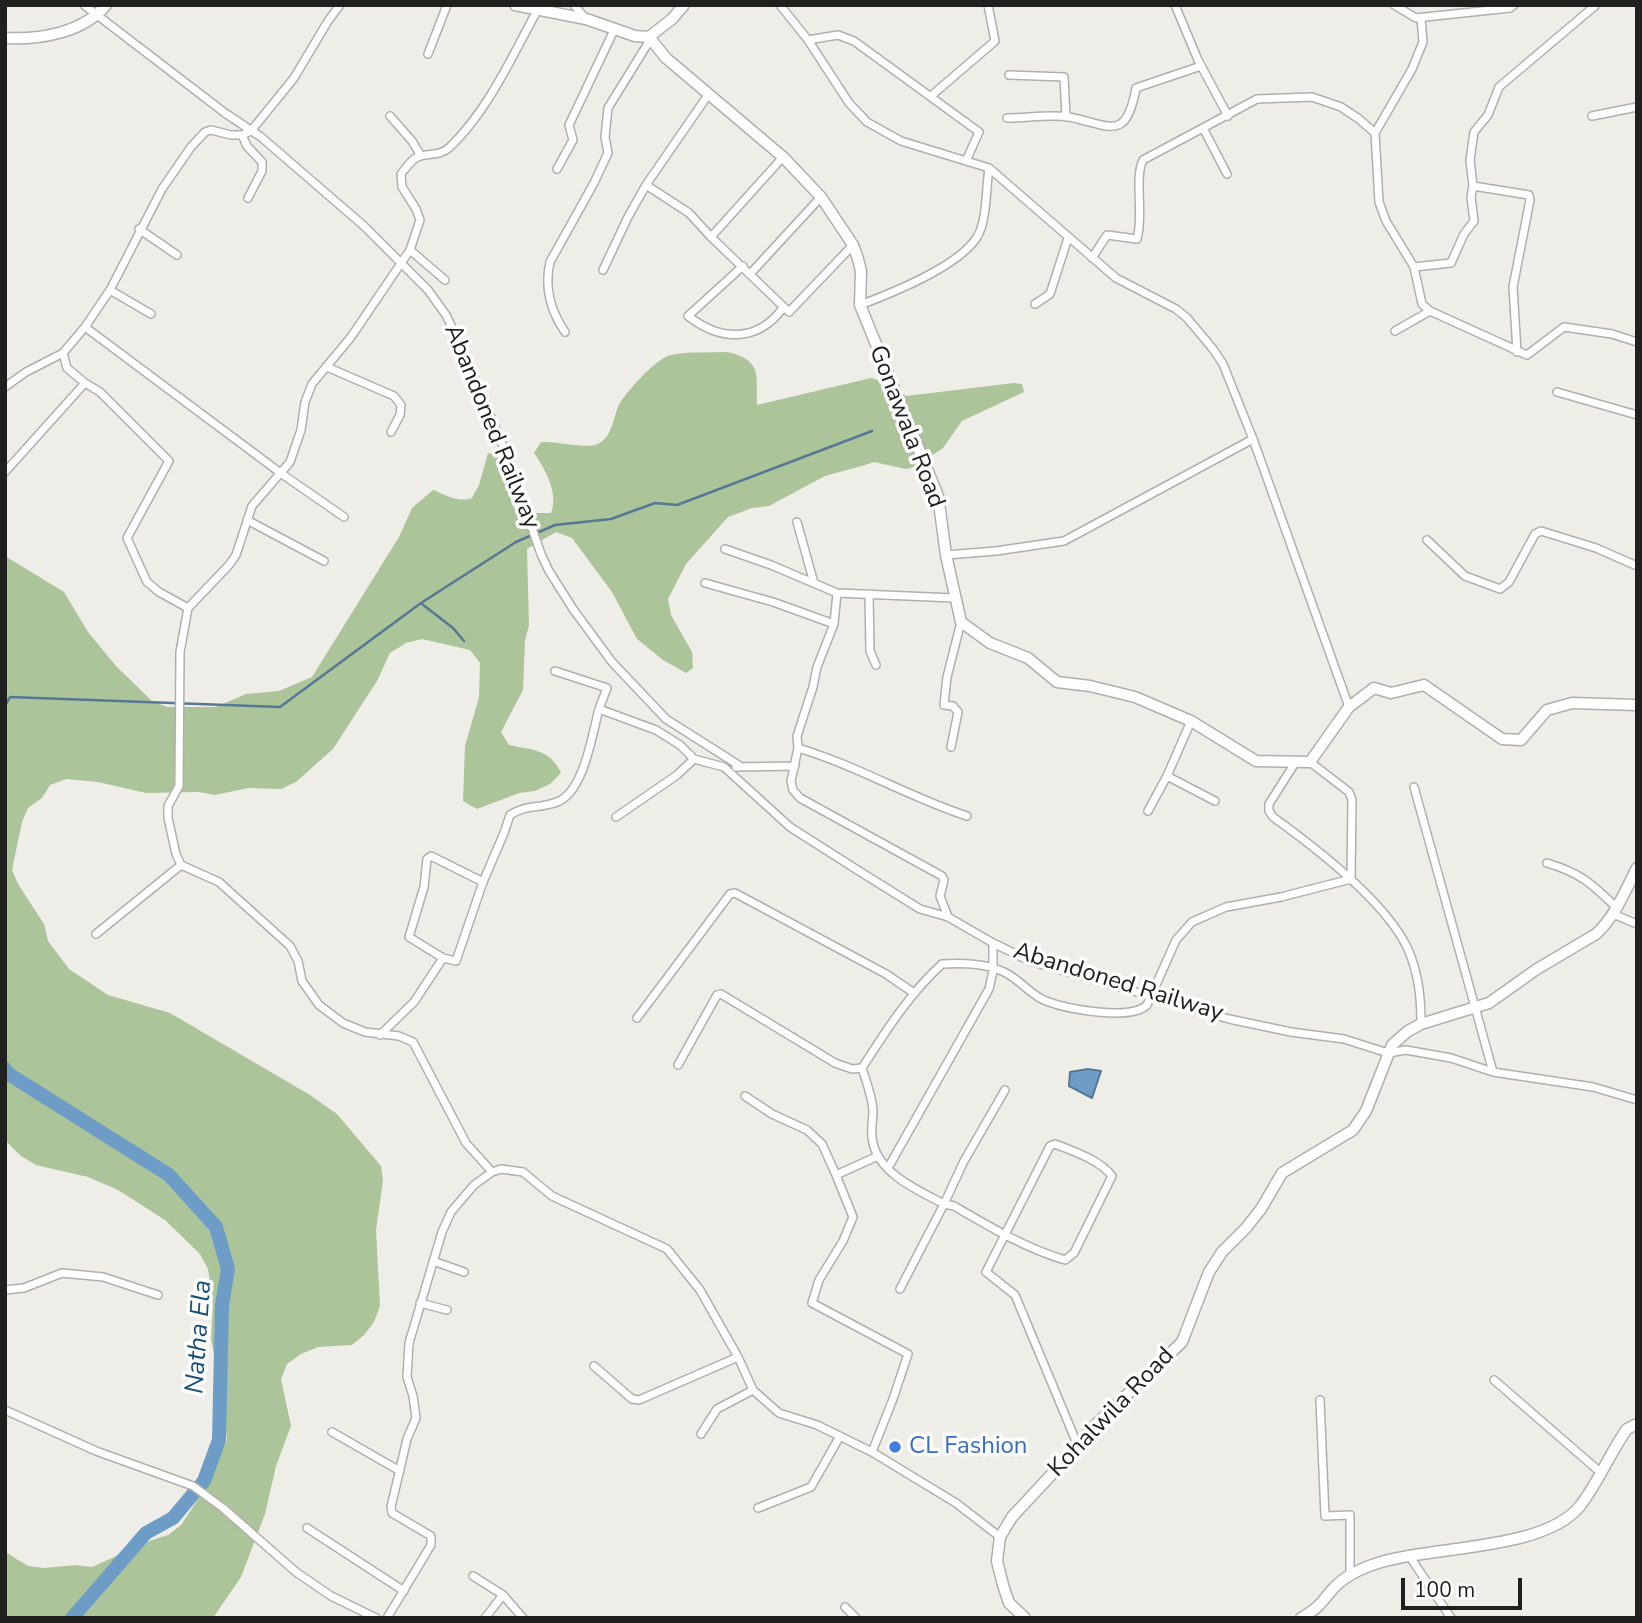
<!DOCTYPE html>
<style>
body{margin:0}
#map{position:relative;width:1642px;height:1623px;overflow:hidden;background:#efede8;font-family:"Nunito Sans",sans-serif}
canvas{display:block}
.frame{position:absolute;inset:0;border:7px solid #20201e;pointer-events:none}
.scale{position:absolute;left:1401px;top:1578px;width:121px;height:32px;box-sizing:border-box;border:4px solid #20201e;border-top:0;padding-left:9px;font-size:21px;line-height:24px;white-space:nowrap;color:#20201e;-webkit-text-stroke:5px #fff;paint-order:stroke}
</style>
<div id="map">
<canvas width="1642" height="1623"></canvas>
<div class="frame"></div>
<div class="scale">100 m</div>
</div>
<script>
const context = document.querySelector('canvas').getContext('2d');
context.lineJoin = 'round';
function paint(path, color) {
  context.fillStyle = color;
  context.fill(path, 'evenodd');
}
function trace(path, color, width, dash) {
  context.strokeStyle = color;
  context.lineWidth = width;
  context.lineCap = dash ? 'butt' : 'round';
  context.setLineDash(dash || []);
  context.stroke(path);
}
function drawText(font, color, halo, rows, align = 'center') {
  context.font = font + ' "Nunito Sans",sans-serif';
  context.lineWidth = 7;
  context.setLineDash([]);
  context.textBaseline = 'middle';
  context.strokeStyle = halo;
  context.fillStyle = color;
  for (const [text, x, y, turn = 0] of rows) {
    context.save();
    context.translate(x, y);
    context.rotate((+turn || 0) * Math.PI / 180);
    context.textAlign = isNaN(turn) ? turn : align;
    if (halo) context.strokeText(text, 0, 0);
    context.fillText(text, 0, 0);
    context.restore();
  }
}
paint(new Path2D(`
 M727,352C763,360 756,375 757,405L871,378L885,382L906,396L1014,383L1022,384L1024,392L962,421L943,448L915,467L906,469L874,462L865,465L825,476L769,506L752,508L728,517L686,564L668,599L671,615L692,652L693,668L686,673L663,660L637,639L612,592L572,538L556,532L527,549L529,625L525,641L523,690L501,732L509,745C533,750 550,749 561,773L550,784L535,791L519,793L477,809L463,801L465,746L479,697L480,663L470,650L422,639L406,643L390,653L377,681L333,749L296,782L281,789L248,788L215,795L199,792L146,793L98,782L66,779L50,785L42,798L28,808L22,822L12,870L18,884L44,924L48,941L69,969L108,995L170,1013L310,1095L337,1114L381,1166L383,1181L376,1230L380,1306L374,1322L364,1335L352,1345L318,1347L301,1354L287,1364L281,1379L291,1426L276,1466L265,1514L241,1577L213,1618H5V1552L28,1566L44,1568L76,1565L92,1567L152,1540L168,1535L181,1525L199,1498L227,1440L224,1406L211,1339L213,1303L208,1269L200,1254L165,1220L118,1190L88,1177L36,1165L21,1156L5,1140V556L64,592L88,632L116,666L152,701L167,707H216L246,694L279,691L312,677L399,537L412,508L433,490C446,495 458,503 472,498L479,485L488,453L496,455L500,461L514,508L521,513H551C559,493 545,469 534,453L541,442C555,441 585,448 595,445C613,439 612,419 619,405C626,392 654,361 668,356C682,351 711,353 727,352Z`), '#acc499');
const water = new Path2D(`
 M1088,1069L1101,1071L1092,1098L1069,1086L1070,1072Z`);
paint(water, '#6d9dc6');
trace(water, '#567894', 2);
trace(new Path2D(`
 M422,604L453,628L464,641
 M5,706L10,697L280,707L421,603L516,542L555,525L611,519L655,503L677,505L872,431`), '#567894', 2.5);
trace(new Path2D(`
 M5,1069L7,1073L169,1175L216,1227L228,1269L222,1305L219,1440L204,1481L173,1518L146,1533L72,1618`), '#6d9dc6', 14);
const street = new Path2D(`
 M84,5L225,113L261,137L364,226L428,290L446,315L464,352L507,456L541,554L549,571L573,609L612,662L666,719L740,766
 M574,5L585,18
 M780,5L808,40L849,103L867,122L901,141L989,168L1116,278L1176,309L1187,318L1213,349L1223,364L1253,439L1349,707
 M1175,5L1198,60L1228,116
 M1394,5L1416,18L1510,8L1514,5
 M808,40L838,35L854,41L979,132L966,161
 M428,54L447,5
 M1009,75L1064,77L1066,117
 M931,96L995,41L988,5
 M390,116L412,141L421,156
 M1592,116L1637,107
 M1007,118C1027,118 1050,114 1069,117C1110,125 1126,143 1136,88L1201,66
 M1203,128L1227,174
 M1375,133L1412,69L1423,42L1421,18
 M242,135L247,146L262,162V171L248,198
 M783,157L711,237L789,312L853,245
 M557,169L573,140L569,125L615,28
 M646,185L689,213L711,237
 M139,229L177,255
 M410,250L445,280
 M1092,258L1107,235L1137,239C1144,216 1134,178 1143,160L1257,99L1312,97L1341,107L1359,119L1375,133L1379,202L1386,221L1414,267L1422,304L1430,311L1527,355L1564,327L1612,334L1637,342
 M743,266L688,316C720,341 757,343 783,308
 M1414,267L1451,263L1464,234L1474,221L1471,197L1473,186
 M603,270L628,217L646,185L708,95
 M750,274L821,197
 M110,290L151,314
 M1035,304L1050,294L1068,238
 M860,305C892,293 959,266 977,237C987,222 986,187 989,168
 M85,327L282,474L344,517
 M1395,331L1430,311
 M565,332C550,310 544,288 550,262L594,183L608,153L605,137L608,108L650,40
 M1517,352L1513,287L1530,200L1529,195L1473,186L1470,160L1474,132L1488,115L1499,87L1596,5
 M327,367L394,396L401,405L400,415L391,432
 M5,387L26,372L63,353
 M1557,392L1637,415
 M5,472L85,383
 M247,520L324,561
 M797,522L814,583
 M1427,540L1465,576L1500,589L1509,582L1535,534L1541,531L1596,548L1637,566
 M725,549L771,565L837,593
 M946,555L996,551L1064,541L1253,439
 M705,583L773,602L834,624
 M869,594L870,651L876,665
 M188,608L159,592L147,582L127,538L169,461L100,392L85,383L67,368L63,353L85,327L110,290L162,189L191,147L205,132L211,130L231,135H242L251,131L294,78L328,21L340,5
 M555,671L607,688L599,709
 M1191,721L1167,776L1215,801
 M951,747L958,712L953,706L944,705L947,677L961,622
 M798,748C858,766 909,797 967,816
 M1295,763L1269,804V811L1273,817C1316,848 1391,905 1410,954C1419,978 1421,999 1421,1024
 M736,767L795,766
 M1414,787L1493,1072
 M1148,811L1167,776
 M616,817L677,775L694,759
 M1547,863C1581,873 1592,884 1617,908
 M1613,914L1637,924
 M948,917L940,896L944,880L942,876L800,798L793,790L791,781L798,748L797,736L813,687L817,667L834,624L837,593L954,598
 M96,934L181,865
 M443,958L409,937L424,887L427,859L431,856L483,882
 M637,1018L730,894L735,893L886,974L914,993
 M380,1035L414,1002L443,958L456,961L483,882L504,833L510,815C527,804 539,809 557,802C584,792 592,735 599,709L656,730L680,745L694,759L724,767L790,827L859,871L920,909L948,917L993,943L1030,961L1229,1019L1291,1032L1344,1039L1388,1053L1406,1050L1451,1058L1493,1072L1593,1087L1637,1100
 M678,1065L717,995L721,994L835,1063L852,1069L862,1068
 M1005,1090L964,1161L944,1204C917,1190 875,1172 872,1137C871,1128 873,1119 873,1110C872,1096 866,1081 862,1068C886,1031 909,994 942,964C963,963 987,963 1006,973C1020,980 1032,996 1046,1001C1067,1009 1130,1021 1147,1005L1176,940L1192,922L1226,907L1281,897L1351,879L1352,800L1349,792L1310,762
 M745,1096L772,1114L807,1130L822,1144L836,1175L878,1156
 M888,1168L989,989L993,971V943
 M492,1172L466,1143L413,1042L399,1036L365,1032L343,1023L319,1005L302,981L298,961L290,946L219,882L181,865L176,854L168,818V806L179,786L180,652L188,608L229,565L236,555L252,506L290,462L301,430L305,402L312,384L351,337L410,250L420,220L416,209L402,187L401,174C406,168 412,158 420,156C432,153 440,156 450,147C489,109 511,58 537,11
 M836,1175L853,1217L843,1241L819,1280L812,1303L908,1354L893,1399L872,1452
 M433,1261L464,1272
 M900,1289L944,1204L954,1206C990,1227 1025,1248 1065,1260L1074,1253L1112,1176C1098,1159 1075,1152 1055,1144L1050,1146L986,1272L1015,1295L1078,1446
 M5,1290L24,1288L62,1273L103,1277L158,1295
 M420,1303L447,1310
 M594,1366L632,1399L639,1400L738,1357
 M1494,1380L1600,1472
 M1320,1400L1325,1516L1350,1515V1576
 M5,1410L96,1451L193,1486L223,1508L296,1572L331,1596L376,1618
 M332,1432L400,1471
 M701,1434L717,1409L753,1390
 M758,1508L811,1487L840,1436
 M307,1528L404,1591
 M1410,1557L1451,1618
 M473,1576L503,1595L523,1618
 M845,1607L856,1618
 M387,1618L431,1545V1536L392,1513L391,1507L407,1439L416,1418L413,1396L407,1377L409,1343L442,1232L451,1212L474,1185L492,1172L501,1169L523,1172L552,1196L667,1249L700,1290L738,1357L753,1390L779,1413L817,1425L872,1452L956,1503L1000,1537
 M485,1618L503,1595`);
const secondary = new Path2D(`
 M515,5L586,19L635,36L649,37
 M649,37L666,58L783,157L821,197L853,245L858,259L861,271L860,305L938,496L946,555L961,622L990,643L1028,658L1057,682L1090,686L1135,697L1191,721L1256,761L1310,762L1349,707L1374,688L1391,693L1424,685L1502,739L1521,740L1547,710L1572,703L1637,705
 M649,37L672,19L684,5
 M5,38C39,40 83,33 106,5
 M1025,1618L1009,1603L1003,1585L997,1561L1000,1537L1012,1517L1078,1446L1091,1429L1182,1342L1209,1272L1222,1252L1246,1228L1261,1209L1282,1173L1353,1130L1366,1111L1392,1045L1408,1031L1421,1024L1489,1003L1537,969L1596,934C1615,917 1625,891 1637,868
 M1301,1618C1320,1607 1319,1605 1332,1590C1342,1578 1358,1570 1372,1565C1427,1545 1543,1552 1580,1506C1598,1483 1610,1453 1627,1429L1637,1424`);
trace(street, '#b1afab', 10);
trace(secondary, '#b1afab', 13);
trace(street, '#fff', 7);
trace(secondary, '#fff', 10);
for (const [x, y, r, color] of [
 [895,1447,7,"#3f7fe0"]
]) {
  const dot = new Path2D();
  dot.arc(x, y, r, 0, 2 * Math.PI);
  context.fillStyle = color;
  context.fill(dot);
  trace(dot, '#fff', 2.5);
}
drawText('24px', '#20201e', '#fff', [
 ["Abandoned Railway",491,427,68],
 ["Gonawala Road",906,427,69],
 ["Abandoned Railway",1118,983,17],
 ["Kohalwila Road",1112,1413,-46]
]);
drawText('24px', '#366cbe', '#fff', [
 ["CL Fashion",909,1447]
], 'left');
drawText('italic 26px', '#174d76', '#fff', [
 ["Natha Ela",200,1337,-86]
]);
</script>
